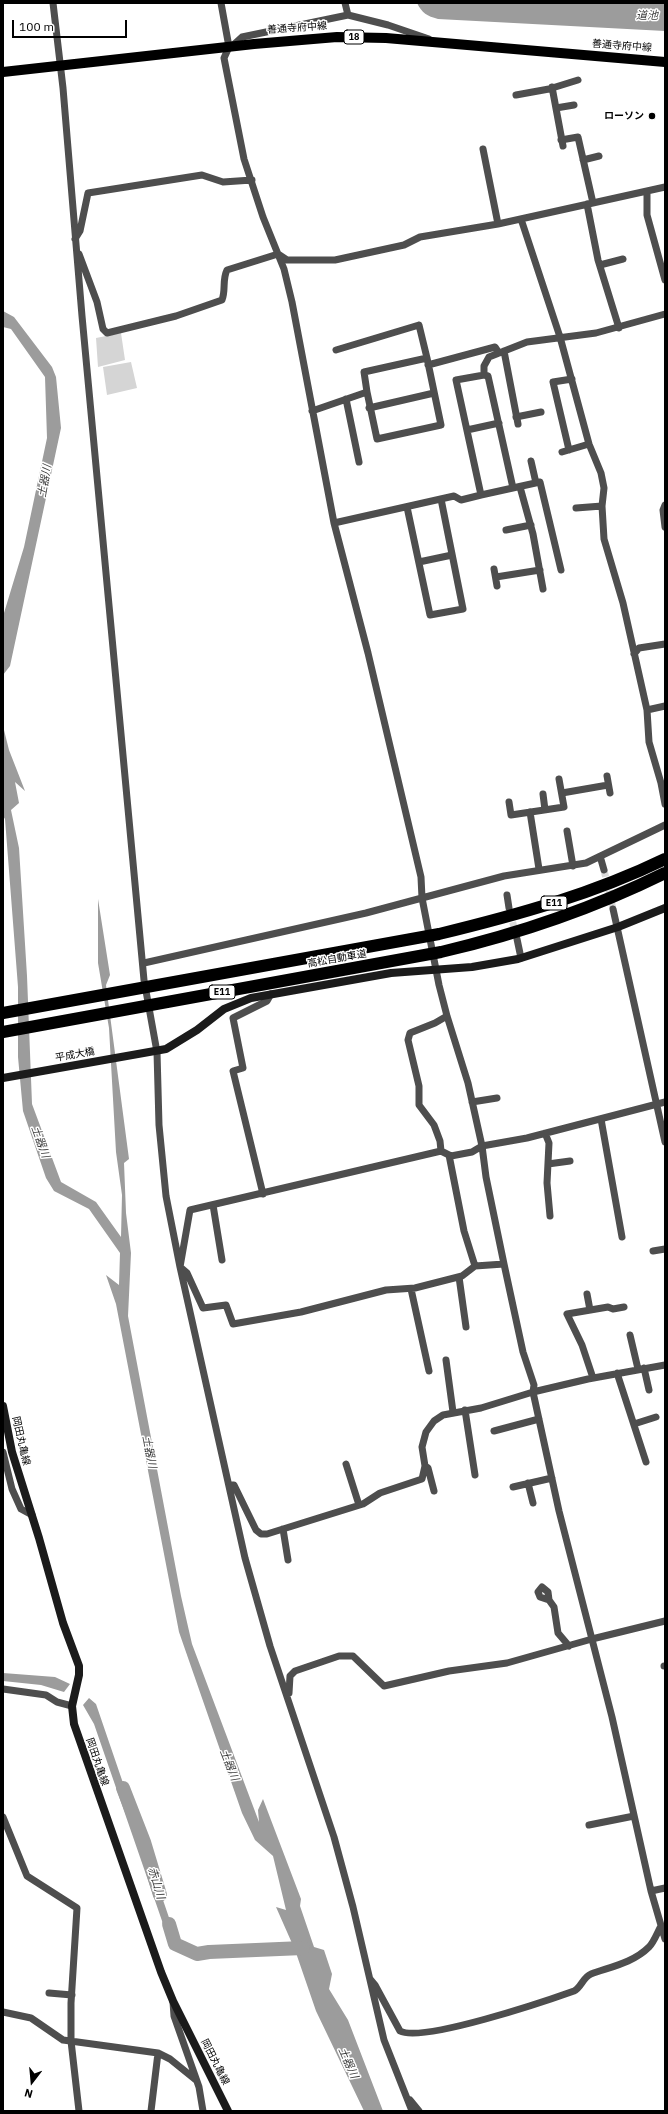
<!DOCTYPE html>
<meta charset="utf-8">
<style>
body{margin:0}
#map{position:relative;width:668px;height:2114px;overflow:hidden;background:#fff;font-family:"IBM Plex Sans",sans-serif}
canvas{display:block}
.frame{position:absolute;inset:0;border:4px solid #000;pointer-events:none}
.north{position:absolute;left:12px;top:2062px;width:40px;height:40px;-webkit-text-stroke:3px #fff;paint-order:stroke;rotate:196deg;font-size:11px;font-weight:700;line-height:16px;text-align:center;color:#000}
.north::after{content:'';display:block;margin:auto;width:14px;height:18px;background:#000;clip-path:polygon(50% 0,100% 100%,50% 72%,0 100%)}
.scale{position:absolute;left:12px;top:20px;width:115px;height:18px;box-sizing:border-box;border:2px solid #000;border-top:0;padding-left:5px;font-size:12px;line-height:14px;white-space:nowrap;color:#000;-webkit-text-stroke:3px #fff;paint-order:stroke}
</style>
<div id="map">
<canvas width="668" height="2114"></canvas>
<div class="frame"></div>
<div class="north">N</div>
<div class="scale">100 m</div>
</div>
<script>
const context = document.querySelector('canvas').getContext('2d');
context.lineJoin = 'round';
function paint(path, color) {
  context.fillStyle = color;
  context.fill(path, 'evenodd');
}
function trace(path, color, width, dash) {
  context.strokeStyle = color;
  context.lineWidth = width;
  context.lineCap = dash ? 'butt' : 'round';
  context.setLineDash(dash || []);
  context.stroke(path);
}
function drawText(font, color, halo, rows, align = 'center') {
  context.font = font + ' "IBM Plex Sans","Noto Sans JP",sans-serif';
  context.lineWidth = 3;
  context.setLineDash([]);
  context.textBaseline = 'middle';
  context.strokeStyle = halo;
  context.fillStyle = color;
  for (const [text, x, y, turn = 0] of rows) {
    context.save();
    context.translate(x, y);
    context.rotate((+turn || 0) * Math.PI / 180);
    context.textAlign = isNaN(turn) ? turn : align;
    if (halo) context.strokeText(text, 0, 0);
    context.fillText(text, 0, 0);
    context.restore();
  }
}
paint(new Path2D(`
 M121,333L125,360L98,367L96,338Z
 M131,362L137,388L107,395L103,367Z`), '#d5d5d5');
paint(new Path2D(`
 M417,3H665V31L438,19C427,16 422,13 417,3Z
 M3,311L14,317L52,367L56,377L61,428L10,666L3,675L4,613L24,547L47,438L45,377L11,329L3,327Z
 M3,726L9,750L25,791L15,782L19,803L11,810L19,848L27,976L32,1104L61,1182L96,1202L121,1237L122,1195L116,1152L109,1028L98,963V899L110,975L106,985L129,1159L124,1163L126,1213L131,1253L128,1316L181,1596L192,1644L259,1822L258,1810L263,1799L301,1899L300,1906L314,1947L324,1950L332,1974L329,1989L348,2020L383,2111H364L316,2011L295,1950L276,1907L286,1910L273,1856L255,1840L242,1813L179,1632L116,1304L106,1275L119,1285L120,1253L89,1209L54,1191L46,1178L23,1111L18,1057V987L5,819L3,816Z
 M3,1673L55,1677L70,1684L64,1692L41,1685L3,1681Z
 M89,1698L96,1704L177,1941L170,1944L94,1724L83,1705Z`), '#9c9c9c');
trace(new Path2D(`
 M123,1788L144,1842L160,1895
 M169,1924L175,1944L197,1954L209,1952L303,1948`), '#9c9c9c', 14);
trace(new Path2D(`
 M604,870L613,909
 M510,912L516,935`), '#d9d9d9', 7, [7, 3.5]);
trace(new Path2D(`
 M53,3L63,88L82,316L144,980L157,1052L159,1125L166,1196L180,1267L245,1558L270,1646L334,1837L353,1907L384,2040L412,2111
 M221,3L229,47L224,58L244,159L263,217L284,269L292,302L334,523L368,653L421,877L422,898L439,985L447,1016L468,1083L482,1146L486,1177L504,1264L523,1352L534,1385L533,1392L559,1511L612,1717L651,1891L665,1939
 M345,3L348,15
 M231,47L242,37L348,15L388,25L429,39
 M552,87L563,146
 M516,95L549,89L578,80
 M556,108L574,105
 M561,140L578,137L593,203
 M483,149L498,224
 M583,160L599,156
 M647,191V215L665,280
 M587,204L598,260L619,328
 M521,219L560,337L589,444L601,473L604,488L602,506L604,539L623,603L647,710L665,706
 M75,239L80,231L88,193L202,175L223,182L252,180
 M79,254L97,302L103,329L107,333L176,316L222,300C226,290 222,280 227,270L278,254L287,260H335L404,245L420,237L498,224L665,187
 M600,265L623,259
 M504,351L518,424
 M428,365L495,347L499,353
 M484,375L488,376L513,488
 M367,392L377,439L441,425L427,358
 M346,399L359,462
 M369,408L434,393
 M312,411L367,392L364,372L427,358L419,325L336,350
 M516,417L541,412
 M467,430L499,423
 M569,450L553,382L572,379
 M562,452L589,444
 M531,461L536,483
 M520,487L533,534L543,589
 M481,495L540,482L561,570
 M665,505L663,510L665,527
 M407,507L430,615L463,609L441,499
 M576,508L602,506
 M334,523L454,496L461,500L481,495L456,380L484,375V366L489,357L527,342L596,333L665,314
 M506,530L531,525
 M419,562L452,555
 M494,569L497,586
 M496,577L540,570
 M634,654L639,648L665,644
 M647,710L649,742L661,783L665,804
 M607,776L610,793
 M562,793L608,785
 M543,794L545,810
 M509,802L511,815L564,807L559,779
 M530,812L539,869
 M567,831L573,866
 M600,856L604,870
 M507,895L509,908
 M613,909L665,1142
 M517,939L521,958
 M144,963L366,913L504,876L586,863L665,825
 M472,1102L497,1098
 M601,1119L622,1237
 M545,1133L549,1143L547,1183L550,1216
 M441,1151L440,1141L434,1125L419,1105V1086L408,1040L410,1033L435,1023L447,1016
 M449,1155L464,1231L475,1266
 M548,1164L570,1161
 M263,1194L233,1071L243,1068L233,1018L267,1001L271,994
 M213,1205L222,1260
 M653,1251L665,1249
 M504,1264L475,1266L462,1276L415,1288L386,1290L301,1312L233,1324L226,1305L203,1308L187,1273L180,1267L190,1210L441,1151L451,1156L472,1152L482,1146L527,1138L665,1102
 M459,1277L466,1327
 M411,1289L429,1371
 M587,1294L590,1310
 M630,1335L638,1369
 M446,1360L453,1412
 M644,1368L649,1390
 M617,1373L646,1462
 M593,1378L582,1345L567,1314L608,1307L613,1309L624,1307
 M465,1410L475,1475
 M634,1424L656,1417
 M494,1431L539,1419
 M3,1452L12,1489L21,1509L32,1515
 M346,1464L359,1505
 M425,1466L428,1468L434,1491
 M528,1483L533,1503
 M230,1485H234L256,1530L261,1534H267L363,1504L380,1493L422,1479L425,1466L422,1447L426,1432L434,1421L443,1415L481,1408L533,1392L588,1379L665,1365
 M513,1487L552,1478
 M283,1529L288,1560
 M549,1600L548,1592L542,1587L538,1592L540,1597L549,1600L554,1607L558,1633L569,1646
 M664,1666H665
 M3,1689L46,1695L57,1702L72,1706
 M289,1693L290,1676L295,1671L339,1656H353L384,1686L449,1671L507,1663L592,1639L665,1621
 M3,1817L27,1876L77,1908L71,2003V2041L79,2111
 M589,1825L634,1816
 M651,1891L665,1888
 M370,1979L375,1985L400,2031C422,2043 546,2001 574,1991C581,1988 583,1977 591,1974C610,1967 633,1963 649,1947C654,1942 657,1933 661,1926
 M49,1993L72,1995
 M173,2002L174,2016L199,2087L203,2111
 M3,2012L31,2018L63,2040L158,2053L170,2059L196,2080
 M410,2100L419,2111
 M151,2111L158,2053`), '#4e4e4e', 7);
trace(new Path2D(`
 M3,1078L166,1049L197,1030L224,1009L251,998L391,973L472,967L518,959L618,927L665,908
 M3,1406L12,1452L39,1538L63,1623L79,1666V1675L72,1706L74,1724L161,1972L173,2001L228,2111`), '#1b1b1b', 8);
trace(new Path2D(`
 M3,72L254,44L337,37L386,38L665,62`), '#000', 10);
trace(new Path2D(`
 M3,1013L439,934C517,915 593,894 665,859
 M3,1032L441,952C518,934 594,908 665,873`), '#000', 12);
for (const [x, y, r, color] of [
 [652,116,4,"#000"]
]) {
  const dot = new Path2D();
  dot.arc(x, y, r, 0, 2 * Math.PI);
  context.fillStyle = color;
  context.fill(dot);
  trace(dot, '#fff', 1.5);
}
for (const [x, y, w] of [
 [354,37,20],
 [554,903,26],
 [222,992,26]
]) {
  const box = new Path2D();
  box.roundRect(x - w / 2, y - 7, w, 14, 3);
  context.fillStyle = '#fff';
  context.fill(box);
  trace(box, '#000', 1);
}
drawText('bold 9px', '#000', null, [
 ["18",354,37],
 ["E11",554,903],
 ["E11",222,992]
]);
drawText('10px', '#000', '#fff', [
 ["善通寺府中線",297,28,-4],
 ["善通寺府中線",622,46,4],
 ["高松自動車道",337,959,-10],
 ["平成大橋",75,1055,-10],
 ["岡田丸亀線",21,1441,77],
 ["岡田丸亀線",97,1762,71],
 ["岡田丸亀線",215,2062,63]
]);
drawText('bold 10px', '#000', '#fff', [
 ["ローソン",644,116]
], 'right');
drawText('italic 11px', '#3d3d3d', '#fff', [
 ["道池",647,16],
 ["土器川",45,481,-80],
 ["土器川",40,1142,70],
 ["土器川",149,1452,79],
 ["土器川",229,1765,68],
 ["赤山川",156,1883,73],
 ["土器川",348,2063,66]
]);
</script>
